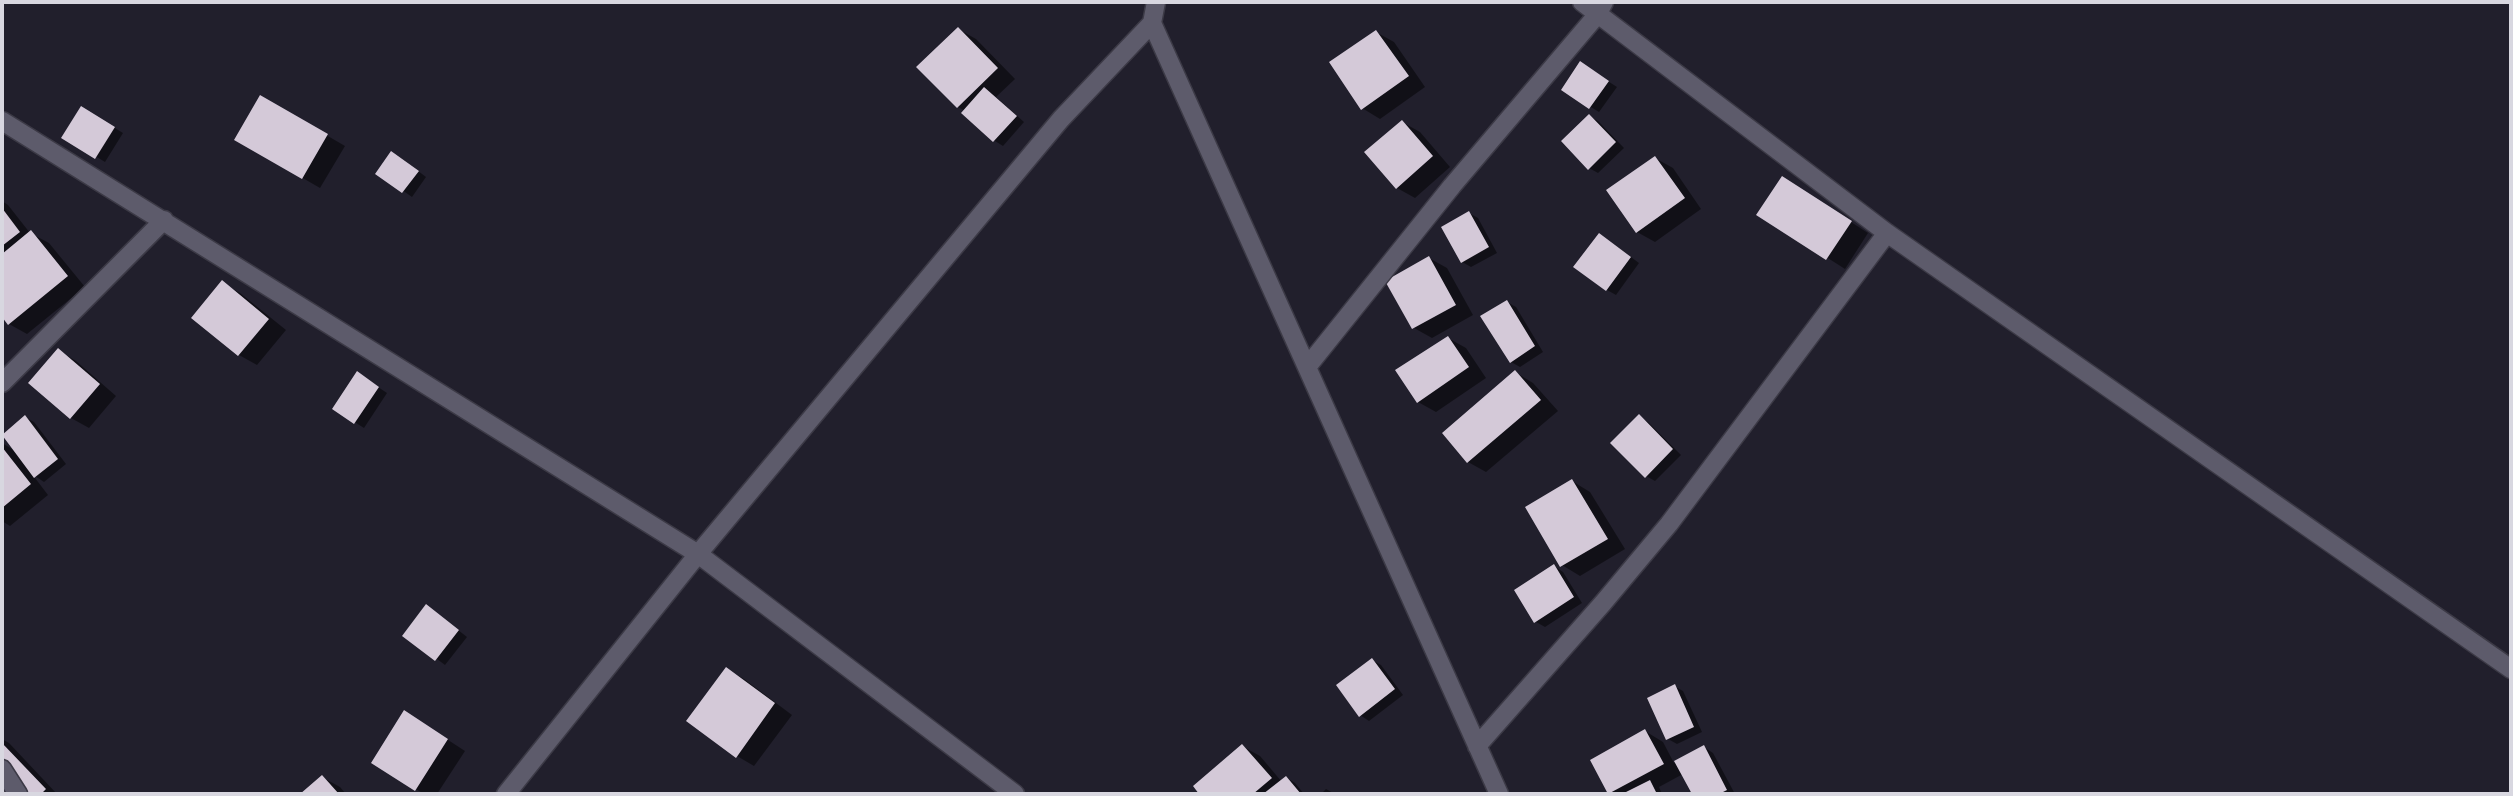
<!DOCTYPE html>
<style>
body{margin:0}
#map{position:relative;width:2513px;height:796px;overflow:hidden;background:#211f2c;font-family:Signika,sans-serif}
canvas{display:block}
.frame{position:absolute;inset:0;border:4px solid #d8d7e0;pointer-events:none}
</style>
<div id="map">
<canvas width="2513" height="796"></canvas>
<div class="frame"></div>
</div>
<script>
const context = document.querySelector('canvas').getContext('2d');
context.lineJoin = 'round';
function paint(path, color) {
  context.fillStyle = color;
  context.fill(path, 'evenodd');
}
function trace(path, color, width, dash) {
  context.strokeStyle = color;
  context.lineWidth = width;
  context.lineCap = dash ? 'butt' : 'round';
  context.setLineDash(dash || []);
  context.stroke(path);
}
paint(new Path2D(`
 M958,29L976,39L1015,79L996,97L1024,122L1003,146L995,141L963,113L965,111L958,107Z
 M1376,32L1394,42L1425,87L1380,119L1362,108Z
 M1589,69L1617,87L1599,112L1563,90Z
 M261,97L345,146L320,188L237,140Z
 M82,108L123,133L105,162L64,137Z
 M1589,116L1598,121L1624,148L1598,173L1589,168Z
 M1402,122L1420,132L1450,167L1415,198L1397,188Z
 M401,158L426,177L412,197L378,173Z
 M1655,158L1673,168L1701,209L1655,242L1637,232Z
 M1800,189L1868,233L1845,269L1759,214Z
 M2,201L8,205L30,233L49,243L85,287L27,334L9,324L2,314Z
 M1469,213L1478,218L1497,253L1471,267L1462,262Z
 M1608,240L1639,263L1616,295L1607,290Z
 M1429,258L1447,268L1473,315L1432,338L1414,328Z
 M222,283L240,293L286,330L257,365L239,355L194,317Z
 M1507,302L1516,307L1543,352L1520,367L1511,362Z
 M1448,338L1466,348L1486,378L1436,412L1418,402Z
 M58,350L76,361L116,396L89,428L71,418Z
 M1515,372L1533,383L1558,411L1486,472L1468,462Z
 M366,379L387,393L364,428L334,409Z
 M25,417L34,422L66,464L44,482L32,474L48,495L10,526L2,521V443L17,452Z
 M1639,417L1648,422L1681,455L1655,481L1646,476Z
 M1572,481L1590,492L1625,549L1580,576L1562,565Z
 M1554,566L1563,572L1582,603L1545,627L1536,622Z
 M435,612L467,637L445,665L405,635Z
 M1372,660L1381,665L1403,695L1369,721L1360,715Z
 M727,669L744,679L792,715L754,766L737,756Z
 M1674,686L1683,691L1702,732L1677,744L1668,739Z
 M422,723L465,751L437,794H424L373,763Z
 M1645,731L1663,742L1674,763L1704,747L1713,753L1735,794H1694L1683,774L1659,787L1662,794L1610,793L1592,761Z
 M2,739L9,743L57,794H2Z
 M1242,746L1260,756L1282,782L1287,778L1295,783L1304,794H1201L1195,787Z
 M322,777L340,787L346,794H302Z
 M1326,789L1335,794H1321Z`), '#0007');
paint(new Path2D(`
 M958,27L998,68L957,108L916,67Z
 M1376,30L1409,76L1361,110L1329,62Z
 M1580,61L1609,81L1589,109L1561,90Z
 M984,87L1017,116L993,142L961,113Z
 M260,95L328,134L302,179L234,140Z
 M81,106L115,127L95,159L61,138Z
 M1589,114L1616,142L1588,170L1561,141Z
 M1402,120L1433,156L1396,189L1364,152Z
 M391,151L419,171L402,193L375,174Z
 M1655,156L1685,198L1636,233L1606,190Z
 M1782,176L1852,221L1826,260L1756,215Z
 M2,208L20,232L2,246Z
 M1469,211L1489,247L1461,263L1441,227Z
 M31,230L68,276L8,325L2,317V254Z
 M1599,233L1631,257L1606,291L1573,267Z
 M1429,256L1456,305L1412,329L1385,281Z
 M222,280L269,319L238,356L191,318Z
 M1507,300L1535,346L1510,363L1480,316Z
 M1448,336L1469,367L1417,403L1395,370Z
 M58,348L100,384L70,419L28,383Z
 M1515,370L1541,400L1467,463L1442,433Z
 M357,371L379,387L354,424L332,409Z
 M1639,414L1673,449L1645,478L1610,443Z
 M25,415L58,459L34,478L2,435Z
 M2,447L31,484L2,508Z
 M1572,479L1608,539L1560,567L1525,507Z
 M1554,564L1574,597L1534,623L1514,590Z
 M426,604L459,630L435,661L402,636Z
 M1372,658L1395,689L1359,717L1336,685Z
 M726,667L775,703L736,758L686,721Z
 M1675,684L1694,727L1666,740L1647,698Z
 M404,710L448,739L415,791L371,763Z
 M1645,729L1664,764L1608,794L1590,760Z
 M2,743L46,789L41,794H2Z
 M1242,744L1272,778L1253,794H1199L1193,786Z
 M1704,745L1727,790L1719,794H1692L1674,761Z
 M322,775L339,794H300Z
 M1286,776L1301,794H1263Z
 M1650,780L1657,794H1622Z`), '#d4c9d8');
const street = new Path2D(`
 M1156,2L1152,23L1499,794
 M1582,2L1887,233L2511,669
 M2,121L698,554L1015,794
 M1307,367L1452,186L1597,15L1604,2
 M2,383L164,220
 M1477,746L1603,603L1669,524L1887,233
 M2,769L18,794
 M506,794L698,554L1061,119L1152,23`);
trace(street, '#3c3a46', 21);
trace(street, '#5d5b6b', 18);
</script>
